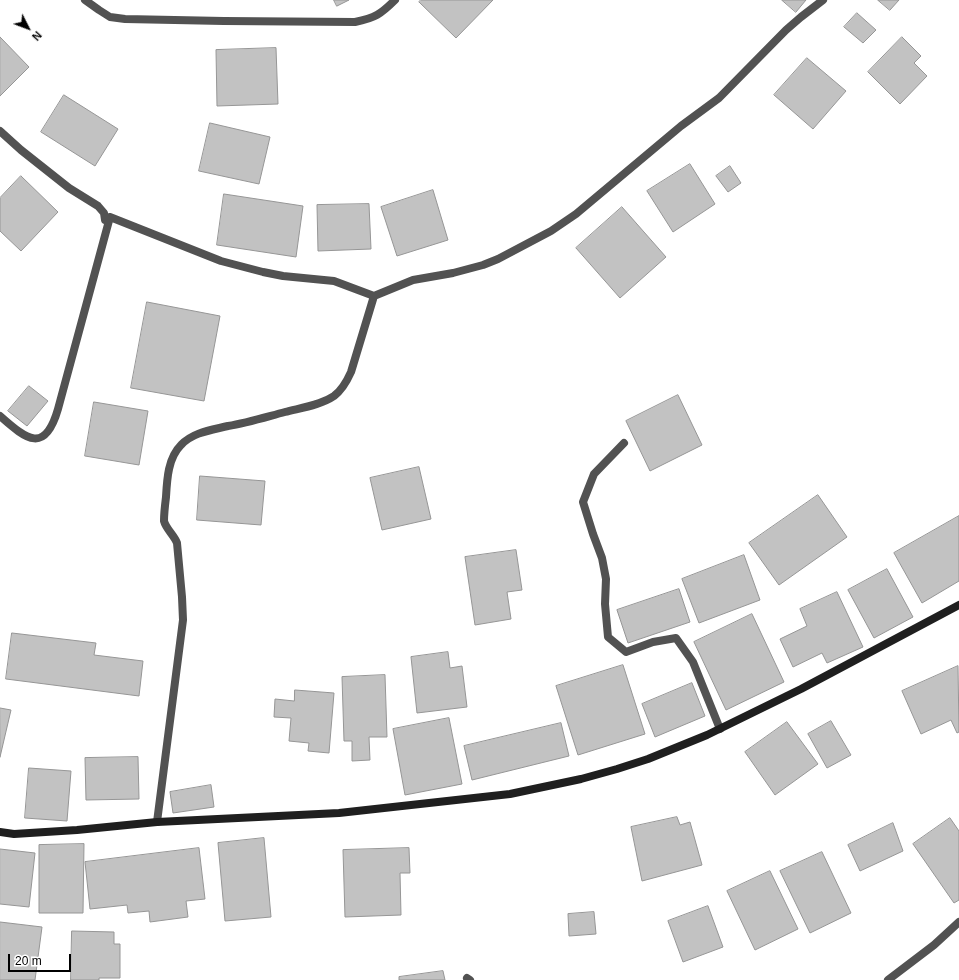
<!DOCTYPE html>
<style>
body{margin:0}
#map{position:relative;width:959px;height:980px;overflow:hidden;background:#fff;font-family:Arial,sans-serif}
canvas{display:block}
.north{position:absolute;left:8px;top:8px;width:40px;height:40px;-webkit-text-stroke:3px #fff;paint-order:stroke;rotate:132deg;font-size:11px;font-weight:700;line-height:16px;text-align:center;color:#000}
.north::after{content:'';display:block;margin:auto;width:14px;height:18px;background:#000;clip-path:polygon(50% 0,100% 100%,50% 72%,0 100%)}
.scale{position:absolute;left:8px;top:954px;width:63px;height:18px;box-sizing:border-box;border:2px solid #000;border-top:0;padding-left:5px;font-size:12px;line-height:14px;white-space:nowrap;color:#000;-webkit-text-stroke:3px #fff;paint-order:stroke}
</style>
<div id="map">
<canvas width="959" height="980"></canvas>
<div class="north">N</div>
<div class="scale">20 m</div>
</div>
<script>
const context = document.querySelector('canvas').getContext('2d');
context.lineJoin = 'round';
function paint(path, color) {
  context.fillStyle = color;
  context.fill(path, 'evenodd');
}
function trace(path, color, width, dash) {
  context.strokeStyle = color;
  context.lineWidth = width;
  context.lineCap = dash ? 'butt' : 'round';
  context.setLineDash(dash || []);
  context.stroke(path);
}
const building = new Path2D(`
 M334,0H349L337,6Z
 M421,0H493L456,38L419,2Z
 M782,0H806L796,12Z
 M878,0H899L890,10Z
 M857,13L876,30L863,43L844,27Z
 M0,37L29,67L0,96Z
 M902,37L921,56L914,63L927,76L900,104L868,72Z
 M276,48L278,104L217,106L216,50Z
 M807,58L846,91L813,129L774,95Z
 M64,95L118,129L95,166L41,132Z
 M210,123L270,137L259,184L199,171Z
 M690,164L715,204L673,232L647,191Z
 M730,166L741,183L728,192L716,176Z
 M21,176L58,212L21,251L0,231V198Z
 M433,190L448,240L397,256L381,207Z
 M224,194L303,206L296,257L217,245Z
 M369,204L371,249L318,251L317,205Z
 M622,207L666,257L620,298L576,248Z
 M147,302L220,316L204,401L131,388Z
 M29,386L48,401L27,426L8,411Z
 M678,395L702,445L650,471L626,421Z
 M94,402L148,411L139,465L85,456Z
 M419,467L431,519L382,530L370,478Z
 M200,476L265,481L261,525L197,520Z
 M818,495L847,537L779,585L749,543Z
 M959,516V581L922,603L894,553Z
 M516,550L522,590L507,592L511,619L475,625L465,557Z
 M744,555L760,600L699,623L682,579Z
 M887,569L913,617L874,638L848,590Z
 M679,589L690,622L628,643L617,610Z
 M837,592L863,647L827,663L822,653L793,667L780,639L807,626L800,609Z
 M752,614L784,682L726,710L694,642Z
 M12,633L96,643L94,655L143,661L139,696L6,679Z
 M448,652L450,668L462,666L467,707L417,713L411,657Z
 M623,665L645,734L578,755L556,686Z
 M958,666L959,732L957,733L951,720L921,734L902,691Z
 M385,675L387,737H369L370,760L352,761V741H344L342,677Z
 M692,683L705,716L655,737L642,704Z
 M295,690L334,693L329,753L308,751L309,743L289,741L291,718L274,717L275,699L294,701Z
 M0,708L11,710L0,757Z
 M449,718L462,784L405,795L393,729Z
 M831,721L851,755L827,768L808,734Z
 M787,722L818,764L775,795L745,752Z
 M561,723L569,756L472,780L464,746Z
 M138,757L139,799L86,800L85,758Z
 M29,768L71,771L67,821L25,818Z
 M211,785L214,807L173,813L170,792Z
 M677,817L680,825L690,822L702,865L642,881L631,827Z
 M950,818L959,831V900L954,903L913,844Z
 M893,823L903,851L860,871L848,845Z
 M264,838L271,917L225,921L218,843Z
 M84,844L83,913H39V845Z
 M199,848L205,899L186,901L188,917L150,922L149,911L128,913L127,905L90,909L85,862Z
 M409,848L410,873H400L401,915L345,917L343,850Z
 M0,849L35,853L29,907L0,904Z
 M822,852L851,913L810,933L780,871Z
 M770,871L798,929L755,950L727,891Z
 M708,906L723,947L683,962L668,921Z
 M594,912L596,934L569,936L568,914Z
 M0,922L42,927L35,980H0Z
 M72,931L114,932V944H120V978H99V980H71Z
 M443,971L445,980H399V977Z`);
paint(building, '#c2c2c2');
trace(building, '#969696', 1);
trace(new Path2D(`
 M85,0L99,10L110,17L125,19L224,21L355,22C375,18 381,14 395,0
 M0,131L21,150L69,188L98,206L104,213L105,220L110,217L221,261L263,272L283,276L334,281L374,296L413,280L453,273L483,265L498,259L551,231L576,214L681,126L719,98L786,30L801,17L823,0
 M0,416C27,440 45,454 58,409L110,217
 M624,443L594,474L583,502L593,534L602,558L606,579L605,604L608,637L626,652L653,642L676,638L693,662L720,729
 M157,822L183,620L182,597L177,543C174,535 166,529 164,521C164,513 165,505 166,497C167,479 168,458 181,445C193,432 212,430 228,426C247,423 266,417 285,412C300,408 321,405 334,396C342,390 347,381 351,372L374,296
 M467,978L470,980
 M888,980L934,945L959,922`), '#525252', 8);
trace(new Path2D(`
 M0,832L14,834L77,830L157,822L339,813L510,794L581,779L617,769L648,759L707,735L801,689L959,605`), '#1f1f1f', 8);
</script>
